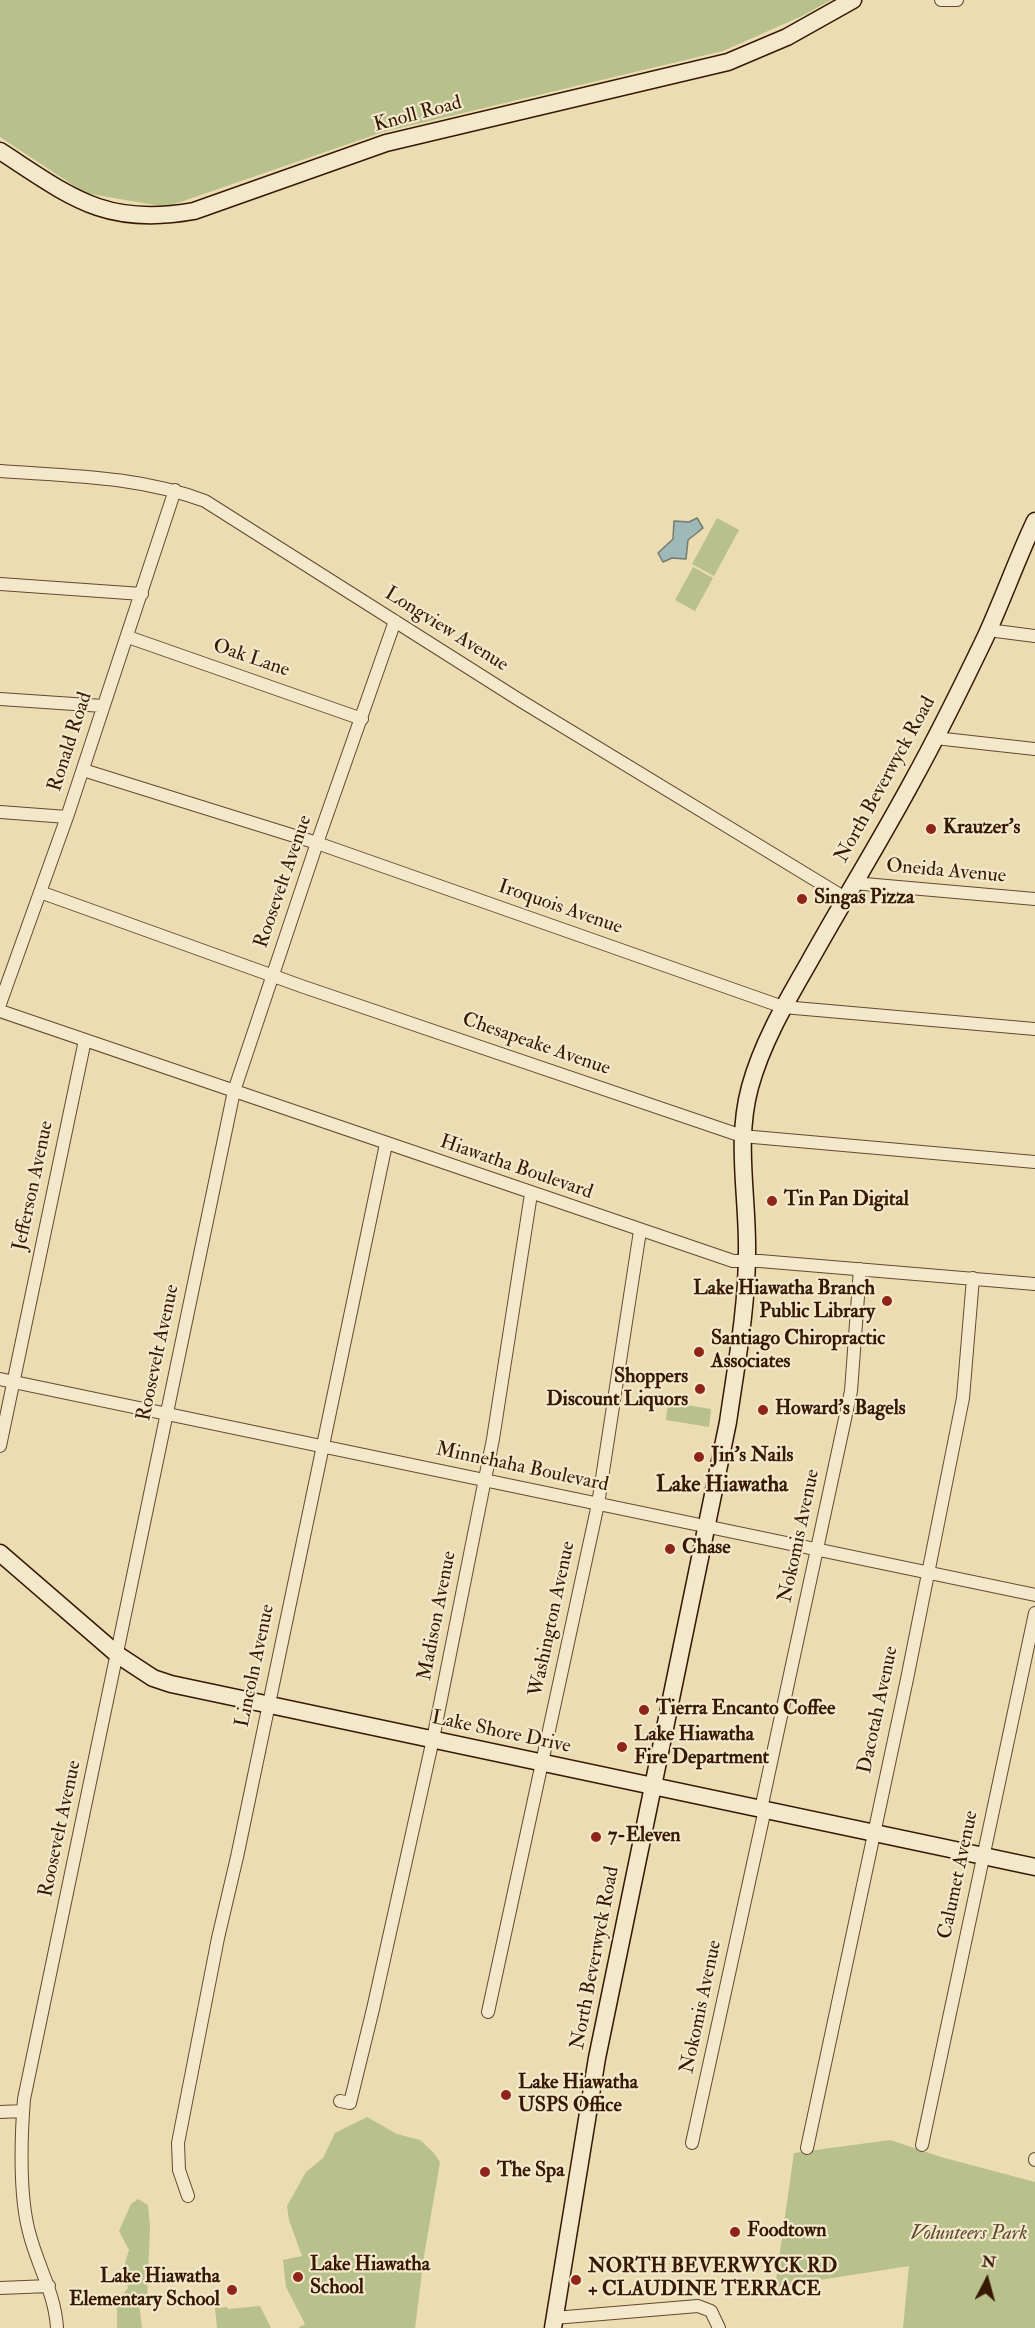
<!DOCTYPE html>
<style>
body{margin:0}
#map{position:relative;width:1035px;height:2328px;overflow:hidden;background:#ecdcb1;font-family:"IM FELL Double Pica",serif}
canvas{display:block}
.north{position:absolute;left:957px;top:2250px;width:60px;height:60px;-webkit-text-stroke:4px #f3e8cc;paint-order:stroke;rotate:6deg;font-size:16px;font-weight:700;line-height:24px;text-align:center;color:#371802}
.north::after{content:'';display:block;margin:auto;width:21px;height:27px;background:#371802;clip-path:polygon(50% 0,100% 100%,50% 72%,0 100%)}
</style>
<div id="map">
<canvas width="1035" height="2328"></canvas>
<div class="north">N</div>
</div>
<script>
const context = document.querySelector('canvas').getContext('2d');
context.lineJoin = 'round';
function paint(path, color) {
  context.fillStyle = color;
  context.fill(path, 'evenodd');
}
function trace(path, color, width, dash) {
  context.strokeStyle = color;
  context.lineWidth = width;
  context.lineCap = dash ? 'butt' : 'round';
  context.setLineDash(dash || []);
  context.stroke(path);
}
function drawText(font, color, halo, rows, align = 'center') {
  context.font = font + ' "IM FELL Double Pica",serif';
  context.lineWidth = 4.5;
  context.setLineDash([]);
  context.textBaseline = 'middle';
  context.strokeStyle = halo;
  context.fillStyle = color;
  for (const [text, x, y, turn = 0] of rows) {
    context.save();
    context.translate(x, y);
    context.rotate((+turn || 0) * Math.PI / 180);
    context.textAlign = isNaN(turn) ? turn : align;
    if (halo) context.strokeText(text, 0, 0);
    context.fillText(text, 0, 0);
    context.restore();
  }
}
paint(new Path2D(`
 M0,0H831L802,16L723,51L383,132L166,207L85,193L0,137Z
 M717,518L739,530L714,576L692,564Z
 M693,567L713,578L695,611L675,600Z
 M668,1402L711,1409L709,1427L666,1420Z
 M367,2117L397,2134L420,2140L433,2152L440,2162L424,2256L415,2328H298L305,2324L286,2287L283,2260L302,2256L289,2220L287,2206L306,2172L323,2158L335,2133Z
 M890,2140L941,2157L1035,2182V2328H903L909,2266L775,2287L794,2153Z
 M138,2199L148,2205L150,2226L147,2302L139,2303L142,2328H117V2302L128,2288L123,2270L129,2250L119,2231L131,2204Z
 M260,2306L271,2328H217L215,2308L227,2307L228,2309Z`), '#b8c08b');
const water = new Path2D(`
 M697,518L703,528L688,540L686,559L672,558L663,562L658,553L673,539L674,521L689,522Z`);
paint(water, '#9eb9b8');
trace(water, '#75796f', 1.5);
const street = new Path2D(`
 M941,0H957
 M0,471C70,476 138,476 205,501L521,701L845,898
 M0,584L142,594
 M988,630L1035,636
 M128,637L362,719
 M0,699L103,706
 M935,738L1035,749
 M83,770L317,843L783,1007L1035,1029
 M0,812L67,817
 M853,883L1035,899
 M40,892L304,987L742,1136L1035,1162
 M0,1004L67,817L175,490
 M0,1011L733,1261H760L1035,1284
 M0,1379L1035,1595
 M0,1446L85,1040
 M761,1809L851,1391L860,1269
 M488,2012L598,1504L640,1231
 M340,2101L350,2103L373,2009L433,1739L493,1439L531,1194
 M0,2112L23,2111
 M692,2143L765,1809
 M922,2145L1035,1613
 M807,2148L907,1679L963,1398L973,1278
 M1035,2160V2159
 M188,2196L179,2170L178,2143L218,1938L237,1857L386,1144
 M0,2288L49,2286
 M554,2318L698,2306L711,2311L719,2328
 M57,2328C55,2293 37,2265 29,2232C19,2195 21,2136 24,2099L234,1091L317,843L395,621`);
const secondary = new Path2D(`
 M0,151C71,197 105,227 194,211L386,143L728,62L787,37L853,0
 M0,1553L118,1655L153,1678L171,1684L1035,1867
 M553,2328L597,2058L728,1422C736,1366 747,1309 747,1252C748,1197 735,1142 750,1087C762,1043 785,1004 808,964C842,903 879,843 912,782C938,735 962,686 985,638C1003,599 1017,559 1035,521`);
trace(street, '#64492e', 14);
trace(secondary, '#371802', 19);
trace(street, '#f3e8cc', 12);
trace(secondary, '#f3e8cc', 16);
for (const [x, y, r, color] of [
 [931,829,6,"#8f2418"],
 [802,899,6,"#8f2418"],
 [772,1201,6,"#8f2418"],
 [887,1301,6,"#8f2418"],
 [699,1352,6,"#8f2418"],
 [700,1389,6,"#8f2418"],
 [763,1410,6,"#8f2418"],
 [699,1457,6,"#8f2418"],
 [670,1549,6,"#8f2418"],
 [644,1710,6,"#8f2418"],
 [622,1747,6,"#8f2418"],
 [596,1837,6,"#8f2418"],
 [506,2095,6,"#8f2418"],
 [485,2172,6,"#8f2418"],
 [735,2232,6,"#8f2418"],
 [298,2277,6,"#8f2418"],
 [576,2280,6,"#8f2418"],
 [232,2290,6,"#8f2418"]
]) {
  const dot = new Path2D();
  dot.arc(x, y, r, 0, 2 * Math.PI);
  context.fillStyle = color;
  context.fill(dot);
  trace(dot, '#f3e8cc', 2);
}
drawText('20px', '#371802', '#f3e8cc', [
 ["Knoll Road",418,115,-15],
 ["Longview Avenue",446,630,32],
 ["Oak Lane",251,659,19],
 ["Ronald Road",71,742,-72],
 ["North Beverwyck Road",886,780,-61],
 ["Oneida Avenue",946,872,5],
 ["Roosevelt Avenue",284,882,-71],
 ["Iroquois Avenue",560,908,19],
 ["Chesapeake Avenue",536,1045,19],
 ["Hiawatha Boulevard",516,1168,19],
 ["Jefferson Avenue",34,1186,-78],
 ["Roosevelt Avenue",159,1353,-78],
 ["Minnehaha Boulevard",522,1468,12],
 ["Nokomis Avenue",800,1536,-78],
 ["Madison Avenue",438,1616,-79],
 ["Washington Avenue",553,1619,-78],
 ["Lincoln Avenue",256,1666,-78],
 ["Dacotah Avenue",879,1710,-78],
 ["Lake Shore Drive",501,1733,12],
 ["Roosevelt Avenue",61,1829,-78],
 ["Calumet Avenue",959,1875,-78],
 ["North Beverwyck Road",596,1958,-79],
 ["Nokomis Avenue",702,2007,-78]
]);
drawText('bold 20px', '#371802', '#f3e8cc', [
 ["Krauzer's",943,829],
 ["Singas Pizza",814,899],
 ["Tin Pan Digital",784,1201],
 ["Lake Hiawatha Branch",875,1290,"right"],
 ["Public Library",875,1313,"right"],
 ["Santiago Chiropractic",711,1340],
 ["Associates",711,1363],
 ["Shoppers",688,1378,"right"],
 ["Discount Liquors",688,1401,"right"],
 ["Howard's Bagels",775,1410],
 ["Jin's Nails",711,1457],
 ["Chase",682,1549],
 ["Tierra Encanto Coffee",656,1710],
 ["Lake Hiawatha",634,1736],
 ["Fire Department",634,1759],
 ["7-Eleven",608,1837],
 ["Lake Hiawatha",518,2084],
 ["USPS Office",518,2107],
 ["The Spa",497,2172],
 ["Foodtown",747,2232],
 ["Lake Hiawatha",310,2266],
 ["School",310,2289],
 ["NORTH BEVERWYCK RD",588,2268],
 ["+ CLAUDINE TERRACE",588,2291],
 ["Lake Hiawatha",220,2278,"right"],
 ["Elementary School",220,2301,"right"]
], 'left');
drawText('italic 20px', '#5e4a2b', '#f3e8cc', [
 ["Volunteers Park",969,2235]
]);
drawText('bold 22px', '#371802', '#f3e8cc', [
 ["Lake Hiawatha",722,1486]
]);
</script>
